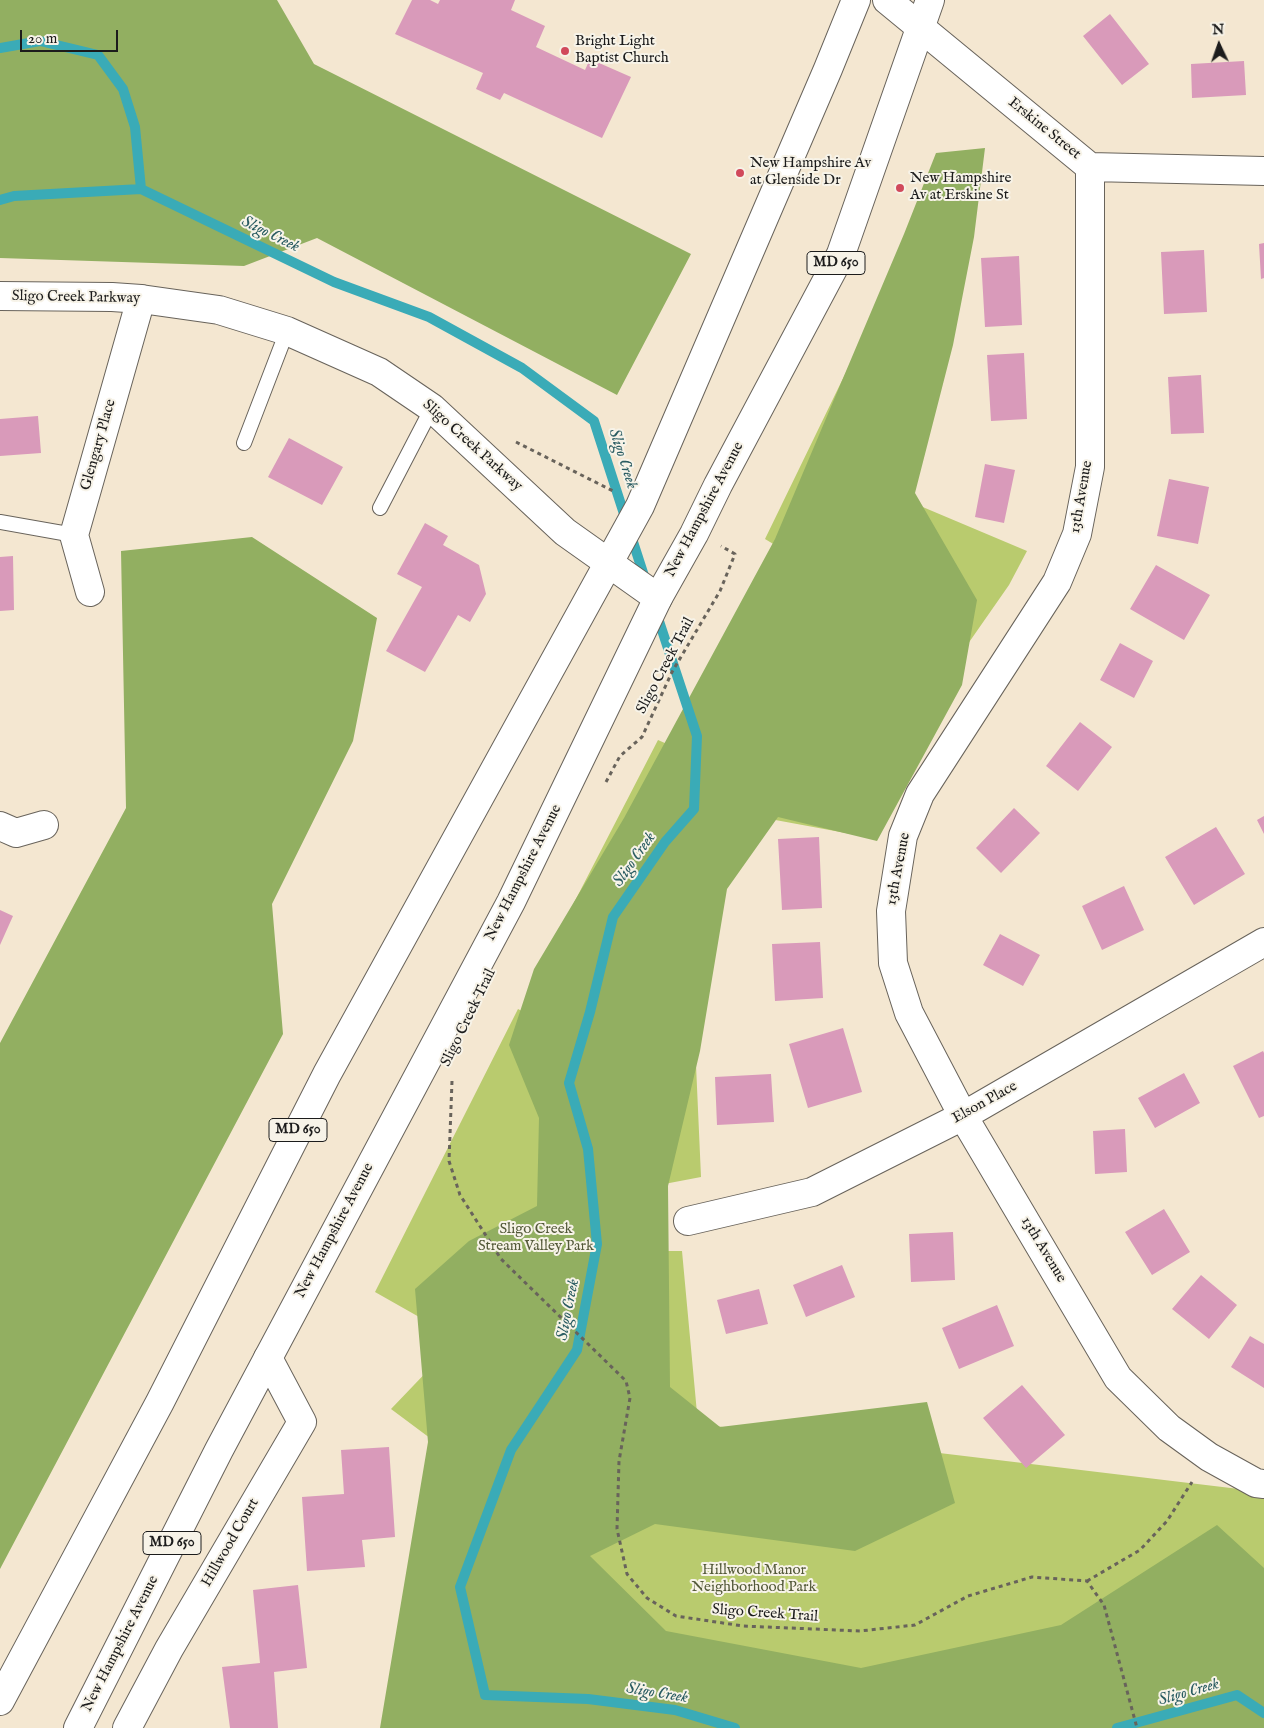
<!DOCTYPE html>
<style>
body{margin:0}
#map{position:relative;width:1264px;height:1728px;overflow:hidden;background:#f4e7d1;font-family:"IM FELL English",serif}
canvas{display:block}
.north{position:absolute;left:1194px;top:20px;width:50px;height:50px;-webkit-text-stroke:4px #f7f3e8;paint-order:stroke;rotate:357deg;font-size:14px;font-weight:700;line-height:20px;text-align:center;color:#1c1c1c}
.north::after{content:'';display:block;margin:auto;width:18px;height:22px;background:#1c1c1c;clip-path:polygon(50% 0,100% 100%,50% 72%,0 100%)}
.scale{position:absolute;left:20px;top:30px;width:98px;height:22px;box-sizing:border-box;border:2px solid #1c1c1c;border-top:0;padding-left:6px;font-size:15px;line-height:18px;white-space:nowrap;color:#1c1c1c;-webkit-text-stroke:4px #f7f3e8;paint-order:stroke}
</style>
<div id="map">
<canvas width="1264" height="1728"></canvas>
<div class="north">N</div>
<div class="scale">20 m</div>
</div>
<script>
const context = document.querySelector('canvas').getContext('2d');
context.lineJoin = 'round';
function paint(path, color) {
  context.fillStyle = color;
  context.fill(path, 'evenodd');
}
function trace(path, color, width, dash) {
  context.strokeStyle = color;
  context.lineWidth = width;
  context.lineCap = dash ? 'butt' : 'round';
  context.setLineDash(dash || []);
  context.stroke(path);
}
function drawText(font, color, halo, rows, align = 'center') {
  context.font = font + ' "IM FELL English",serif';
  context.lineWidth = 4;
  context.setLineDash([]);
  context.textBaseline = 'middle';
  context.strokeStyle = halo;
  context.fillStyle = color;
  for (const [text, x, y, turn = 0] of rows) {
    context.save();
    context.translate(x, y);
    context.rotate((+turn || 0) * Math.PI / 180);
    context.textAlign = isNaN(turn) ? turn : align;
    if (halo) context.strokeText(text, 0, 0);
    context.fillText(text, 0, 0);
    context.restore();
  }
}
paint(new Path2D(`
 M849,366L880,489L1027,551L1009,585L896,747L862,836L732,812L690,930L701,1177L659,1185L656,1251H682L698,1424L1264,1492V1728H745L446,1450L391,1409L458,1339L375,1292L518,1009L569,1035L532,984L658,740L701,759L800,560L765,539Z`), '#b9cb6e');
paint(new Path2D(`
 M0,0H277L314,64L691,254L617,395L317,238L244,266L0,258Z
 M985,148L974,237L953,345L915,493L977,600L962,685L877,841L778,817L727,889L700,1051L668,1186L670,1387L720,1427L927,1402L955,1503L855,1551L655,1524L590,1556L666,1631L861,1668L1061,1625L1217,1525L1264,1568V1728H380L428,1442L415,1289L469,1241L537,1206L539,1118L509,1045L534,969L624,818L775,539L904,234L936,153Z
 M252,537L377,618L353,741L272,904L283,1034L0,1569V1043L126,808L121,551Z`), '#92af61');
trace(new Path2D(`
 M0,48L40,41L98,55L123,89L135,127L141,189
 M0,200L14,196L141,189L334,282L429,317L522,368L594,421L646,582
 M656,612L697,736L694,809L665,842L613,917L590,1012L569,1083L588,1149L597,1244L577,1350L511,1450L460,1587L485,1695L588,1699L675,1710L735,1728
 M1117,1728L1237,1695L1264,1713`), '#3aabb7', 10);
paint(new Path2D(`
 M412,0H430L438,4L440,0H515L511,10L545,26L536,47L585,70L590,59L631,77L602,138L504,93L500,100L476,89L483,73L395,34Z
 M1110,14L1149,64L1122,85L1083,36Z
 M1244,61L1246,95L1192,98L1191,64Z
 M1264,243V278L1261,279L1259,244Z
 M1204,250L1207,312L1164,314L1161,252Z
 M1019,256L1022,325L985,327L981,258Z
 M1024,353L1027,419L991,421L987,355Z
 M1201,375L1204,433L1171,434L1168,377Z
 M38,416L41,453L0,456V419Z
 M289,438L343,467L322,505L268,477Z
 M985,464L1015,470L1004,523L975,517Z
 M1169,479L1209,487L1198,544L1157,536Z
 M425,523L448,536L443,545L479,565L486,594L470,622L458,615L425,672L386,651L422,587L397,574Z
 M13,556L14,610L0,611V557Z
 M1156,565L1210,595L1184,640L1130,609Z
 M1120,643L1153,661L1134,698L1100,680Z
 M1080,722L1112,747L1078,791L1046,766Z
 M1014,808L1040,833L1001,873L976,848Z
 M1264,816V834L1257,820Z
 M1216,827L1245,874L1194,905L1165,857Z
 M819,837L822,908L782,910L778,839Z
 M1124,886L1144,930L1102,950L1082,906Z
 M0,910L13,916L0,945Z
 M1000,934L1040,955L1023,986L983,965Z
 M820,942L823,998L775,1001L772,944Z
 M843,1028L862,1092L808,1108L789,1044Z
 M1263,1051L1264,1053V1116L1259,1118L1233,1066Z
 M1184,1073L1200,1103L1155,1128L1138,1098Z
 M771,1074L774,1122L717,1125L715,1077Z
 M1125,1129L1127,1172L1095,1174L1093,1131Z
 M1164,1209L1190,1252L1152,1275L1125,1232Z
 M953,1232L955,1280L911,1282L909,1234Z
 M842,1265L855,1297L806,1317L793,1285Z
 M1201,1275L1237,1305L1209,1339L1172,1309Z
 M759,1289L768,1324L726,1334L717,1300Z
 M997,1305L1014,1346L959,1369L942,1328Z
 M1250,1336L1264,1344V1388L1231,1367Z
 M1022,1385L1065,1435L1026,1468L983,1418Z
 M389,1447L395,1537L362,1540L365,1567L307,1571L302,1497L344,1494L341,1450Z
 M298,1585L307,1668L274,1672L278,1728H230L222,1667L260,1663L253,1590Z`), '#d99aba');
const service = new Path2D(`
 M244,443L287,331
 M380,508L432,408
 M0,522L74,535`);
const minor = new Path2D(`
 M887,0L1090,167L1264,171
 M1090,167V467L1077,534L1057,582L920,794L903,836L891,911L893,963L909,1013L963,1116L1118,1378L1169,1428L1209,1457L1256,1483L1264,1484
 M90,592L74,535L141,299
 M0,826L16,833L44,825
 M688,1221L812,1192L963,1116L1264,942
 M127,1728L169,1649L302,1422L268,1358`);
const tertiary = new Path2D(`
 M0,296L112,297L141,299L219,310L287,331L379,372L432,408L565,532L658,598`);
const primary = new Path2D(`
 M0,1701L160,1402L327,1074L640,506L828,69L856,0
 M78,1728L219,1450L511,902L658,598L694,534L718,485L841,254L930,0`);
trace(service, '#68635b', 16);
trace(minor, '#68635b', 30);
trace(tertiary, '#68635b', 30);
trace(primary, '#68635b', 30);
trace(new Path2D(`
 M516,442L613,491
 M606,782L620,756L642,737L672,672L720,591L735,554L721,546
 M452,1081L449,1161L460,1195L501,1259L626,1381L630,1398L619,1461L617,1529L627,1574L647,1598L676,1616L743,1626L860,1631L915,1625L968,1596L1032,1577L1087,1581L1104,1605L1137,1728
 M1087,1581L1140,1550L1167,1521L1192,1482`), '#68635b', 3, [4, 4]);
trace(service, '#fff', 14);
trace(minor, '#fff', 28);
trace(tertiary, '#fff', 28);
trace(primary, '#fff', 28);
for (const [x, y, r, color] of [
 [565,51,5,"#d1495b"],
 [740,173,5,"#d1495b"],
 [900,188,5,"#d1495b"]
]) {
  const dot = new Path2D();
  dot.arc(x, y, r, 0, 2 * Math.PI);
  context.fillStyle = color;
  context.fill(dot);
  trace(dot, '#f7f3e8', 2);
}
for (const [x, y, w] of [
 [836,263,58],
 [298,1130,58],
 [172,1543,58]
]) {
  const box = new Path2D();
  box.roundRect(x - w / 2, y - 11.5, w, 23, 4);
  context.fillStyle = '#f7f3e8';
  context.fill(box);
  trace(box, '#1c1c1c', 1);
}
drawText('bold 14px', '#1c1c1c', null, [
 ["MD 650",836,263],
 ["MD 650",298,1130],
 ["MD 650",172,1543]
]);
drawText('15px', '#1c1c1c', '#f7f3e8', [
 ["Bright Light",575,42],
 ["Baptist Church",575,59],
 ["New Hampshire Av",750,164],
 ["at Glenside Dr",750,181],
 ["New Hampshire",910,179],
 ["Av at Erskine St",910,196]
], 'left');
drawText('15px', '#1c1c1c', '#f7f3e8', [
 ["Erskine Street",1044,129,39],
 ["Sligo Creek Parkway",76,298,1],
 ["Glengary Place",99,445,-74],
 ["Sligo Creek Parkway",472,446,42],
 ["13th Avenue",1082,497,-80],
 ["New Hampshire Avenue",705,510,-62],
 ["Sligo Creek Trail",666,666,-62],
 ["13th Avenue",899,869,-79],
 ["New Hampshire Avenue",524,873,-63],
 ["Sligo Creek Trail",469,1018,-64],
 ["Elson Place",985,1103,-29],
 ["New Hampshire Avenue",335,1231,-62],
 ["13th Avenue",1043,1250,59],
 ["Hillwood Court",231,1543,-60],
 ["Sligo Creek Trail",765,1614,4],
 ["New Hampshire Avenue",121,1644,-63]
]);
drawText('15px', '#535939', '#f7f3e8', [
 ["Sligo Creek",536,1230],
 ["Stream Valley Park",536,1247],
 ["Hillwood Manor",754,1571],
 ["Neighborhood Park",754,1588]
]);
drawText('italic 16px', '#2a5c62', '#f7f3e8', [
 ["Sligo Creek",270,235,26],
 ["Sligo Creek",622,459,72],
 ["Sligo Creek",635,860,-55],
 ["Sligo Creek",569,1310,-79],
 ["Sligo Creek",1189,1693,-16],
 ["Sligo Creek",657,1694,9]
]);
</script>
